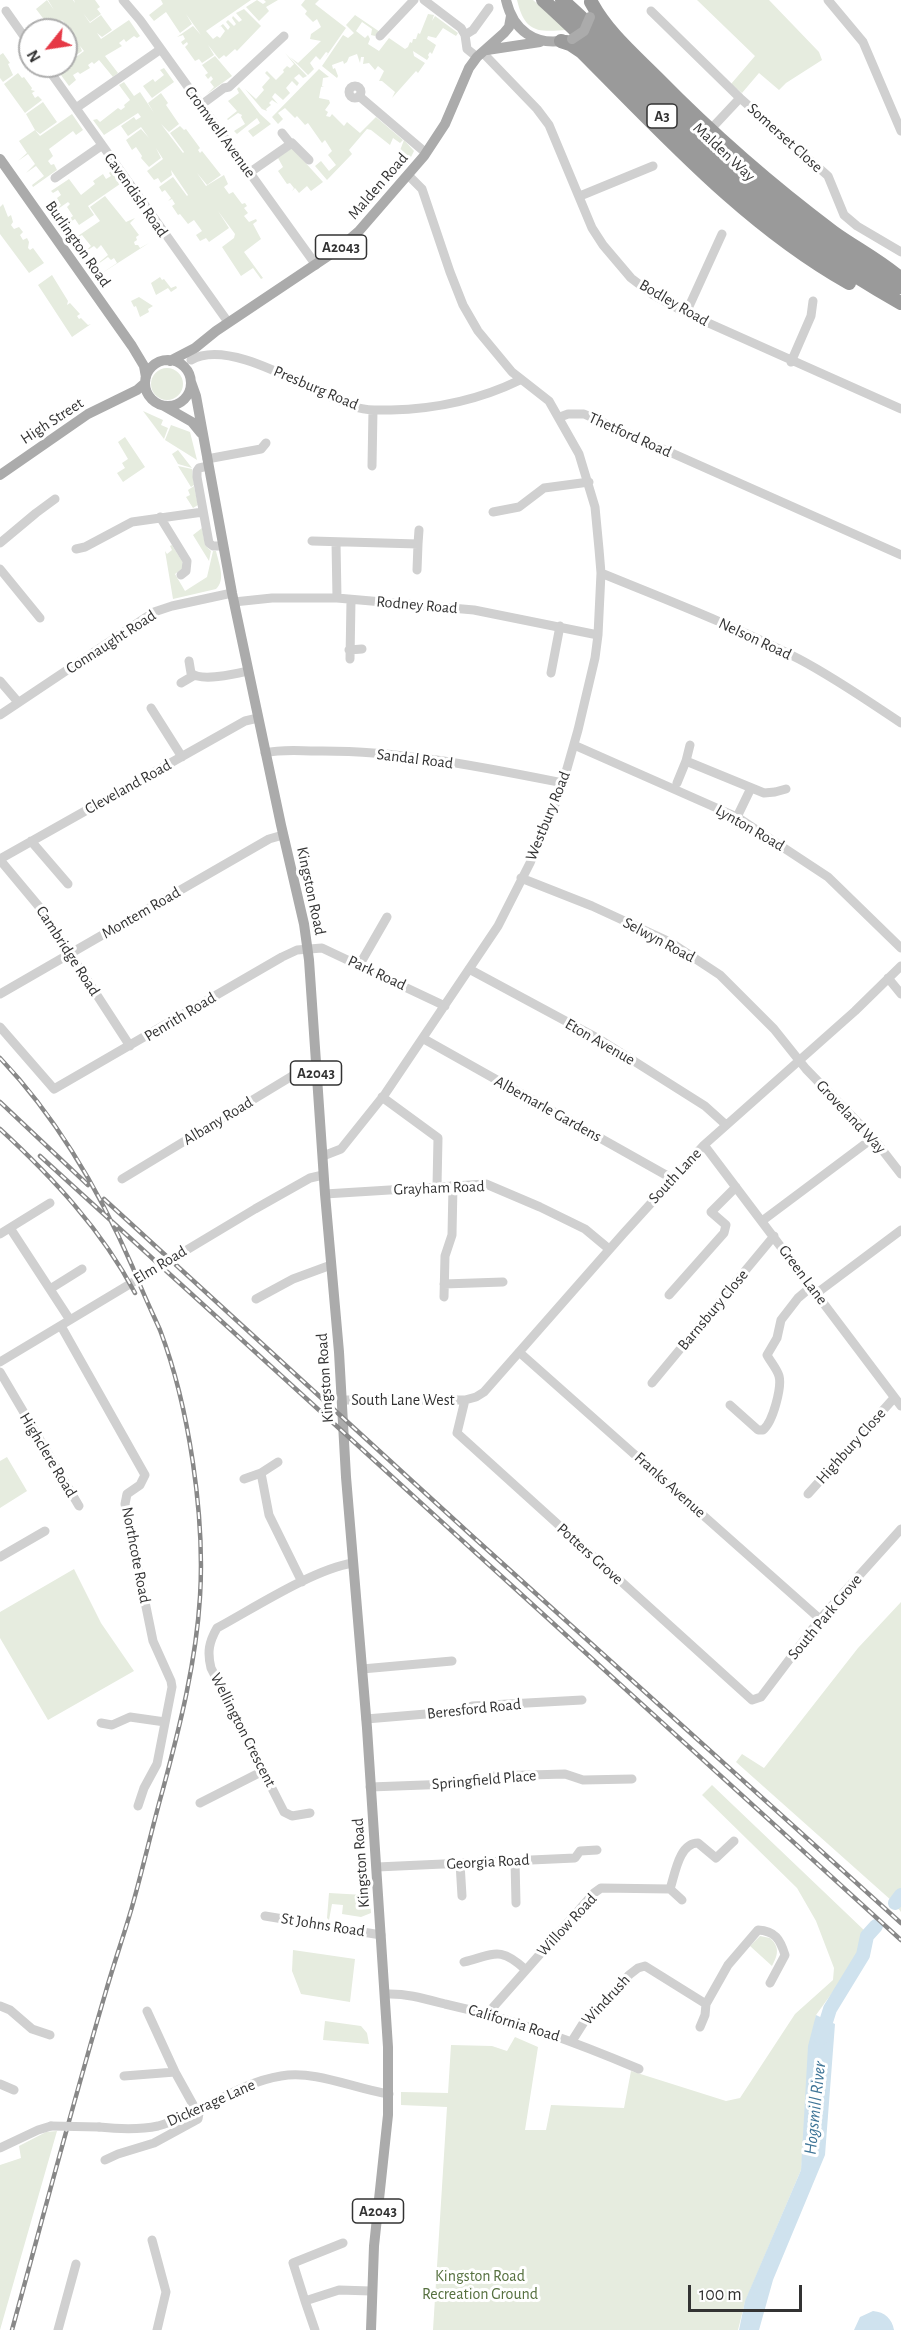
<!DOCTYPE html>
<style>
body{margin:0}
#map{position:relative;width:901px;height:2330px;overflow:hidden;background:#fff;font-family:"Alegreya Sans",sans-serif}
canvas{display:block}
.north{position:absolute;left:18px;top:18px;width:60px;height:60px;box-sizing:border-box;background:#fff;border:2px solid #adadad;border-radius:50%;rotate:240deg;font-size:16px;font-weight:700;line-height:24px;text-align:center;color:#333}
.north::after{content:'';display:block;margin:auto;width:21px;height:27px;background:#e63946;clip-path:polygon(50% 0,100% 100%,50% 72%,0 100%)}
.scale{position:absolute;left:688px;top:2285px;width:114px;height:27px;box-sizing:border-box;border:3px solid #333;border-top:0;padding-left:8px;font-size:18px;line-height:21px;white-space:nowrap;color:#333;-webkit-text-stroke:4px #fff;paint-order:stroke}
</style>
<div id="map">
<canvas width="901" height="2330"></canvas>
<div class="north">N</div>
<div class="scale">100 m</div>
</div>
<script>
const context = document.querySelector('canvas').getContext('2d');
context.lineJoin = 'round';
function paint(path, color) {
  context.fillStyle = color;
  context.fill(path, 'evenodd');
}
function trace(path, color, width, dash) {
  context.strokeStyle = color;
  context.lineWidth = width;
  context.lineCap = dash ? 'butt' : 'round';
  context.setLineDash(dash || []);
  context.stroke(path);
}
function drawText(font, color, halo, rows, align = 'center') {
  context.font = font + ' "Alegreya Sans",sans-serif';
  context.lineWidth = 6;
  context.setLineDash([]);
  context.textBaseline = 'middle';
  context.strokeStyle = halo;
  context.fillStyle = color;
  for (const [text, x, y, turn = 0] of rows) {
    context.save();
    context.translate(x, y);
    context.rotate((+turn || 0) * Math.PI / 180);
    context.textAlign = isNaN(turn) ? turn : align;
    if (halo) context.strokeText(text, 0, 0);
    context.fillText(text, 0, 0);
    context.restore();
  }
}
paint(new Path2D(`
 M47,0L54,10L48,0H73L75,3L74,0H95L100,7L97,9L101,14L90,22L83,13L90,23L101,15L112,30L102,37L97,33L101,39L129,20L140,36L137,38L134,36L126,42L124,39L119,43L122,46L105,56L118,73L113,77L99,60L94,64L92,62L88,65L90,68L80,74L78,72L73,75L76,80L69,86L58,71L84,51L80,46L82,51L69,60L66,55V33L69,31L72,36L74,35L62,20L61,21L68,30H52L36,9Z
 M161,0H251L206,31L213,39L217,36L220,38L225,31L221,26L218,28L223,24L228,30L230,27L226,22L228,20L234,26L236,24L232,18L233,16L239,22L242,20L236,13L244,9L261,26L237,51L235,49L226,57L224,55L219,59L208,45L214,55L202,63L199,59L195,61L185,47L188,44L187,42L183,45L181,42L185,39L183,35L177,37L193,26L201,35L186,14L192,24L180,33L166,12L154,21L149,15L163,4Z
 M257,0L263,4L266,2L264,0H278L266,7L269,11L259,21L246,7Z
 M305,0H319L315,4L346,28L325,58L328,53L326,52L320,60L316,56L310,63L314,69L308,75L290,57L298,63L321,41L310,39L311,34L321,27L317,19L313,22L305,14L307,11L301,5Z
 M517,0H533L567,30C537,32 525,33 517,0Z
 M697,0H769L819,52L822,60L786,83L779,90L759,73L742,93L731,84L755,56Z
 M428,14L434,15L432,21L435,16L458,33L456,36L443,28L436,38L428,36L427,39L436,45L432,54L430,52L428,55L429,57L427,60L413,51L414,56L425,63L418,73L416,71L392,98L395,92L382,81H379L384,71L378,66L375,70L369,63L363,64L364,57H361L360,63L357,54L349,57L347,62L344,64L343,61L332,65L333,69L335,68L338,76L337,78L322,66L343,35L348,38L354,33L346,25L355,15L380,32L375,36L371,35L372,29L362,22L356,31L365,38L368,35L370,39L368,44L379,51L389,38L405,49L408,47L410,42L412,43L413,39H416L418,33L420,34Z
 M3,53L10,63L8,64L13,75L3,82L0,78V55Z
 M285,53L307,76L303,78L299,74L294,78L299,83L297,86L292,81L286,88L290,93L283,100L275,93L272,97L278,104L272,100L269,103L271,105L266,109L267,111L262,109L245,89L256,99L264,90L262,87L270,78L265,73L267,71L276,80L284,72L283,70L287,66L290,68L294,64Z
 M215,56L232,76L207,94L214,87L210,82L213,79L211,76L208,79L205,75L208,73L202,65Z
 M164,68L174,82L152,98L143,86L153,79L155,82L164,75L160,70Z
 M319,69L329,77L323,78L322,86H324L321,87L319,98L329,100L330,103L325,110L328,112L326,116L330,117L332,114L344,126L347,122L360,133L376,117L403,140L400,143L393,138L390,145L371,130L367,129L349,150L352,154L327,180L315,166L321,161L329,171L336,165L328,155L332,151L325,140L322,143L308,123L305,125L297,116L295,118L285,108L278,113L283,119L278,124L272,117Z
 M18,73L22,78L24,77L32,88L31,90L35,91L32,93L35,98L38,96L42,100L25,113L4,84Z
 M124,82L134,96L140,92L154,113L148,103L161,93L168,103L166,105L179,124L169,132L161,124L183,153L184,152L170,133L180,126L184,130L186,129L200,148L198,150L200,153L202,151L221,175L207,185L197,173L206,186L224,175L228,184L224,187L229,194L233,192L242,204L245,203L247,206L244,208L248,213L244,216L249,222L256,219L257,221L253,224L261,239L244,252L263,278L261,279L253,268L241,276L222,247L234,238L235,234L218,211L229,228L209,242L206,238L200,241L196,235L202,231L194,220L188,224L180,214L178,215L172,206L175,204L172,199L168,201L171,198L165,190L162,192L159,187L173,177L187,196L188,195L171,170L172,175L161,183L158,178L154,180L147,171L163,159L156,148L161,158L149,167L141,158L142,156L136,147L132,150L126,140L141,129L149,138L141,127L128,136L121,126L134,117L136,120L141,117L138,113L104,135L93,120L97,119L100,122L118,108L121,110L125,107L124,105L130,100L119,85Z
 M239,87L260,114L271,124L253,137L248,131L260,123L257,118L237,134L234,131L245,124L241,117L242,115L238,113L228,120L227,119L237,111L228,101L239,93L237,89Z
 M43,102L57,122L40,134L35,130L40,136L72,114L83,130L76,135L73,131L49,149L53,156L48,161L51,165L54,164L57,170L33,187L32,185L44,176L36,166L26,173L35,164L28,154L18,161L27,153L19,141L35,130L26,114Z
 M404,140L414,151L409,161L399,153Z
 M292,148L323,182L311,191L307,186L299,193L295,188L292,191L294,188L290,183L287,184L278,171L283,167L278,158Z
 M111,171L120,184L88,206L94,215L79,225L75,219L62,227L61,225L73,216L67,207L70,204L68,202L52,213L61,205L57,198L61,195L58,190L53,193L51,191L69,179L81,195L95,184L93,181L103,174L106,179L111,176L109,173Z
 M105,196L126,222L135,218L130,223L139,235L136,237L137,240L134,242L135,245H138L140,248L149,243L96,277L117,263L114,258L111,260L108,257L91,269L108,255L101,245L97,249L94,246L82,254L91,246L82,235L72,240L100,221L90,207Z
 M3,204L8,217L11,215L13,222L11,225L14,229L19,227L23,232L20,235L23,240L27,238L29,242L28,248L30,250L33,248L44,263L29,273L0,234V207Z
 M52,275L68,301L67,305L70,303L80,314L77,316L79,319L81,318L88,325L91,324L72,337L38,285Z
 M160,277L162,280L164,279L171,288L176,286L177,288L171,292L168,288L156,295L151,283Z
 M139,297L153,306L148,309L149,312L140,317L136,306L134,307L131,301Z
 M151 384a16 16 0 1 1 32 0a16 16 0 1 1-32 0Z
 M143,411L163,420L161,425L168,428L164,439Z
 M171,425L190,432L197,460L165,440Z
 M125,437L145,467L123,482L117,473L125,468L122,463L128,459L118,442Z
 M178,450L192,468L178,464L172,454Z
 M178,466L192,469L194,485L191,487Z
 M194,486L198,505L193,508L186,497L190,495L188,490Z
 M202,528L205,545L211,551L209,561L193,535Z
 M172,545L182,561L183,568L175,574L185,591L207,577L213,551H216C219,564 226,580 216,589L173,599L165,551L167,554L172,550L170,546Z
 M7,1457L27,1491L0,1508V1461Z
 M74,1569L101,1623L134,1671L48,1720L0,1638V1612Z
 M901,1602V1912L892,1901L736,1762L742,1754L764,1768L858,1648Z
 M712,1785L866,1932L861,1953L816,2015L801,2170L745,2302L738,2330H433L447,2107L401,2105V2092L448,2093L451,2045L492,2046L507,2051L515,2037L538,2047L525,2130H546L551,2105L624,2108L631,2071L726,2101L740,2098L795,2014L833,1980L834,1968L816,1921L797,1888L702,1795Z
 M366,1876L368,1877L371,1913L361,1917L342,1914L343,1905L332,1904L329,1920L327,1918L329,1893L364,1895L366,1891Z
 M760,1936L770,1938C780,1947 778,1955 772,1966L750,1946Z
 M293,1950L355,1959L350,2002L301,1994L292,1971Z
 M325,2021L361,2026L367,2033L369,2044L323,2040Z
 M57,2131L0,2330V2165L21,2158L19,2146L46,2132Z`), '#e6ecdf');
paint(new Path2D(`
 M816,2015L835,2024L825,2155L773,2280L759,2330H739L745,2301L801,2170L808,2046Z
 M873,2311C885,2312 892,2319 894,2330H854L860,2317Z`), '#cfe2ee');
trace(new Path2D(`
 M895,1903L901,1895
 M821,2038L830,2009L863,1955L867,1936L876,1926`), '#cfe2ee', 14);
trace(new Path2D(`
 M123,0L140,20L316,265
 M424,0L461,28L465,35L467,49L477,57
 M828,0L863,42L901,131
 M6,11L30,45
 M651,11L740,98L828,176L844,215L857,226L901,252
 M465,35L473,30L489,8
 M380,36L414,0
 M483,53L537,109L549,125L592,228L603,245L631,278L652,294L686,313L901,409
 M46,66L228,322
 M349 92a6 6 0 1 1 12 0a6 6 0 1 1-12 0Z
 M359,96L426,153
 M201,105L224,88L229,87L284,36
 M76,108L161,49
 M710,130L740,98
 M282,133L290,143
 M249,173L292,143L309,160
 M55,178L101,146
 M580,196L653,166
 M686,313L722,234
 M191,360C233,336 317,397 359,408C370,411 381,410 391,410C437,409 479,400 520,380
 M791,362L811,316L813,301
 M560,417L568,414H584L901,555
 M207,459L261,449L266,443
 M208,466L199,468L197,471V477L209,543L213,546H223
 M372,466L373,410
 M493,512L519,507L544,488L589,482
 M160,517L187,561L186,571L181,575
 M312,541L418,544L417,570
 M336,542L337,598
 M0,543L36,513L55,499
 M418,544L419,530
 M76,549L85,547L132,522L203,512
 M0,569L40,618
 M601,573C667,600 735,626 799,659C835,678 868,701 901,723
 M234,602L272,598H337L474,610L598,635
 M349,650L362,649
 M350,659L351,600
 M189,661L191,673C201,682 235,674 248,671
 M551,673L560,626
 M0,681L18,702
 M181,683L193,676
 M151,708L182,757
 M0,715L154,612L172,606L232,593
 M574,745L737,817L828,877L901,948
 M690,745L686,761L764,793L775,792L786,789
 M265,753C282,749 299,751 316,751C399,750 482,767 563,783
 M677,783L686,761
 M737,817L751,788
 M31,841L68,884
 M0,859L245,721L258,718
 M0,860L41,909L130,1046
 M521,878L592,906L670,942L720,975L774,1029L806,1069L873,1138L901,1174
 M360,964L387,917
 M469,969L599,1039L705,1106L725,1124
 M888,978L901,994
 M0,994L269,839L283,835
 M0,1027L54,1089L282,957L297,950L322,948L445,1006
 M424,1039L673,1179
 M382,1097L438,1138L437,1186
 M704,1145L901,1406
 M323,1156L341,1149L385,1094L498,926L530,863L560,793L578,730L595,658L598,635L601,573L599,549L595,507L579,454L549,401L512,372L478,331L463,305L450,272L422,189L409,176
 M122,1179L302,1070L316,1068
 M325,1194L486,1184L540,1207L585,1229L609,1249
 M762,1221L873,1138
 M10,1228L70,1320
 M0,1234L50,1203
 M444,1284L503,1282
 M50,1289L82,1269
 M817,1293L901,1230
 M669,1295L724,1233L726,1225L711,1212L736,1187
 M444,1297L445,1256L452,1235L453,1185
 M256,1299L293,1279L331,1265
 M61,1326L145,1475L140,1485L127,1494L125,1504L153,1641L171,1681L172,1687L157,1764L144,1788L138,1806
 M519,1352L820,1619
 M0,1362L255,1209L310,1178L323,1175
 M0,1372L79,1506
 M652,1383L774,1236
 M341,1400H465L476,1397L484,1392L623,1234L704,1145L855,1011L901,966
 M465,1400L457,1433L752,1700L761,1697L820,1619L901,1529
 M730,1405L758,1430H763C773,1422 782,1387 779,1376C777,1369 770,1361 767,1355L777,1338L781,1320L798,1298L811,1287
 M261,1473L269,1515L302,1582
 M244,1479L261,1473L278,1462
 M808,1494L894,1398
 M0,1557L45,1531
 M362,1669L452,1661
 M366,1719L462,1711L472,1706L582,1700
 M101,1723L112,1725L130,1717L165,1722
 M370,1787L478,1783L494,1776L565,1774L583,1780L632,1779
 M200,1803L263,1771
 M310,1813L292,1816L284,1812L211,1668C207,1652 209,1642 217,1628C254,1608 314,1569 353,1563
 M515,1861L516,1903
 M460,1863L462,1896
 M377,1867L575,1858L580,1851L597,1850
 M670,1889L682,1900
 M265,1916L381,1935
 M464,1962C495,1954 500,1946 526,1970
 M386,1994C406,1993 426,1999 445,2004C513,2019 575,2042 639,2069
 M0,2006L10,2010L32,2029L50,2035
 M147,2011L175,2072L196,2110
 M488,2013L594,1893L601,1888L670,1889C675,1874 679,1843 698,1843L716,1858L734,1841
 M700,2027L705,2015L706,2004L728,1965L758,1930C775,1931 780,1939 785,1955L770,1983
 M572,2041L584,2022L615,1994L629,1975L638,1968L645,1966L706,2004
 M124,2076L175,2072
 M0,2084L14,2090
 M99,2127C118,2129 139,2130 158,2126C201,2114 237,2083 281,2076C317,2070 354,2089 389,2094
 M0,2148L38,2130L51,2126
 M105,2160L118,2154L154,2143L198,2119L200,2108
 M152,2240L166,2292L157,2330
 M305,2301L293,2263L343,2243
 M58,2330L76,2264
 M315,2330L305,2301L339,2290L371,2291`), '#d0d0d0', 9);
trace(new Path2D(`
 M506,0C513,30 535,47 567,40
 M487,50L540,42
 M0,159L132,346L144,366L146,377
 M145 383a23 23 0 1 1 46 0a23 23 0 1 1-46 0Z
 M170,361L195,348L216,331L337,250L359,231L424,156L445,124L469,68L477,57L504,33L509,27L511,16
 M191,382L196,396L232,593L281,825L304,924L309,960L325,1194L339,1352L346,1477L367,1728L388,2047V2115L374,2246L371,2330
 M164,406L192,422L201,433
 M0,475L88,414L137,390L145,383`), '#ababab', 10);
trace(new Path2D(`
 M543,0C603,54 658,114 717,169C773,221 834,266 901,303
 M562,0C619,50 669,108 725,160C778,209 837,252 901,287
 M591,2C607,32 633,54 657,78C712,134 770,185 833,232C855,248 881,261 901,279
 M561,41L570,44L582,52C665,135 746,225 849,283`), '#9a9a9a', 14);
const rail = new Path2D(`
 M0,1058C58,1119 100,1192 133,1268C141,1289 151,1310 160,1330C189,1406 205,1516 200,1597C196,1662 180,1726 163,1789C152,1828 143,1868 132,1907C124,1935 114,1963 106,1991C73,2103 43,2217 12,2330
 M0,1102L88,1185
 M0,1129C52,1177 102,1230 135,1293
 M40,1156L901,1940
 M104,1199L471,1535L901,1923`);
trace(rail, '#888', 4.5);
trace(rail, '#fff', 2, [7]);
trace(new Path2D(`
 M51,2126L99,2127`), '#d0d0d0', 9);
trace(new Path2D(`
 M572,39L584,31L590,17`), '#ababab', 10);
for (const [x, y, w] of [
 [662,116,30],
 [341,247,51],
 [316,1073,51],
 [378,2211,51]
]) {
  const box = new Path2D();
  box.roundRect(x - w / 2, y - 12, w, 24, 4.5);
  context.fillStyle = '#fff';
  context.fill(box);
  trace(box, '#333', 1.5);
}
drawText('bold 15px', '#333', null, [
 ["A3",662,116],
 ["A2043",341,247],
 ["A2043",316,1073],
 ["A2043",378,2211]
]);
drawText('16px', '#333', '#fff', [
 ["Cromwell Avenue",220,132,54],
 ["Somerset Close",785,138,42],
 ["Malden Way",724,152,43],
 ["Malden Road",378,186,-49],
 ["Cavendish Road",136,195,55],
 ["Burlington Road",78,244,55],
 ["Bodley Road",674,303,30],
 ["Presburg Road",316,388,23],
 ["High Street",52,421,-33],
 ["Thetford Road",630,435,24],
 ["Rodney Road",417,605,5],
 ["Nelson Road",755,639,25],
 ["Connaught Road",111,642,-33],
 ["Sandal Road",415,759,7],
 ["Cleveland Road",128,787,-29],
 ["Westbury Road",548,816,-68],
 ["Lynton Road",750,828,30],
 ["Kingston Road",311,891,78],
 ["Montem Road",141,913,-30],
 ["Selwyn Road",659,940,28],
 ["Cambridge Road",68,951,57],
 ["Park Road",377,973,25],
 ["Penrith Road",180,1017,-31],
 ["Eton Avenue",600,1042,30],
 ["Albemarle Gardens",548,1109,29],
 ["Groveland Way",851,1117,47],
 ["Albany Road",218,1121,-31],
 ["South Lane",675,1176,-47],
 ["Grayham Road",439,1188,-2],
 ["Elm Road",160,1265,-31],
 ["Green Lane",803,1275,53],
 ["Barnsbury Close",713,1310,-50],
 ["Kingston Road",325,1378,-94],
 ["South Lane West",403,1400],
 ["Highbury Close",851,1446,-48],
 ["Highclere Road",48,1455,59],
 ["Franks Avenue",670,1485,42],
 ["Potters Grove",590,1554,42],
 ["Northcote Road",136,1555,79],
 ["South Park Grove",825,1617,-50],
 ["Beresford Road",474,1709,-6],
 ["Wellington Crescent",243,1730,63],
 ["Springfield Place",484,1780,-5],
 ["Georgia Road",488,1862,-3],
 ["Kingston Road",361,1863,-94],
 ["St Johns Road",323,1925,9],
 ["Willow Road",567,1925,-47],
 ["Windrush",606,2000,-47],
 ["California Road",514,2023,17],
 ["Dickerage Lane",211,2103,-24]
]);
drawText('16px', '#56703f', '#fff', [
 ["Kingston Road",480,2276],
 ["Recreation Ground",480,2294]
]);
drawText('italic 18px', '#3f7597', '#fff', [
 ["Hogsmill River",815,2108,-84]
]);
</script>
